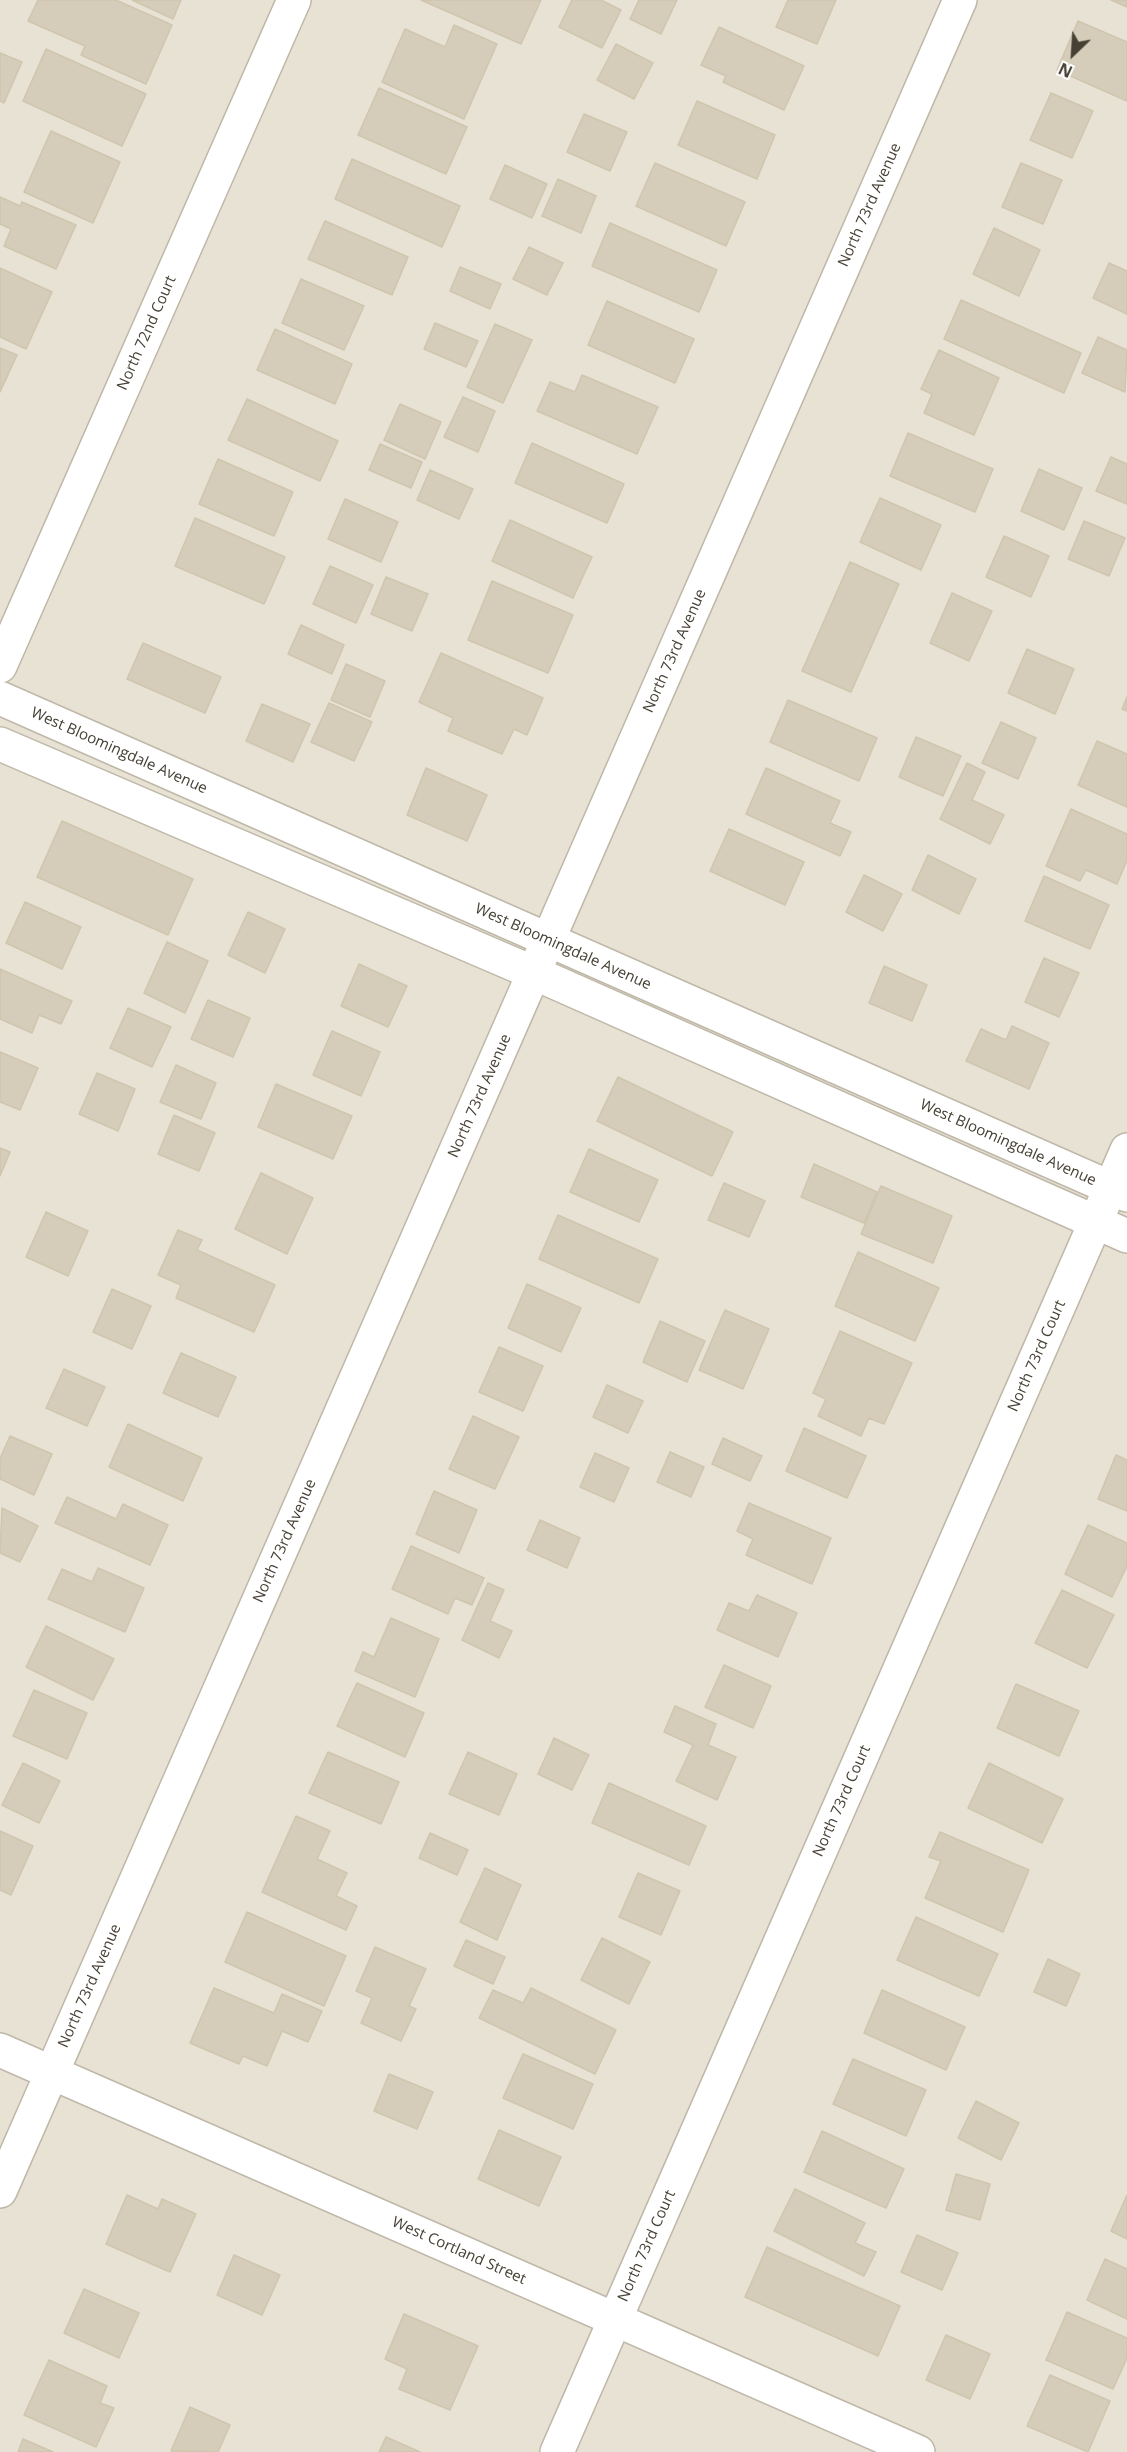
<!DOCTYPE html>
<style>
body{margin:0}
#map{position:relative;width:1127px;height:2452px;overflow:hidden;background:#f3f0e5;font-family:"Open Sans",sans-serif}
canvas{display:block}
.north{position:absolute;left:1043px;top:24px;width:60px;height:60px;-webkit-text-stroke:4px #fff;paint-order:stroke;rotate:205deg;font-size:16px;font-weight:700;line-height:24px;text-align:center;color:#464035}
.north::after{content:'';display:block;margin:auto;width:21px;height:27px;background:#464035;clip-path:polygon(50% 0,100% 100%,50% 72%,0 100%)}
</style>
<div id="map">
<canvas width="1127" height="2452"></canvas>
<div class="north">N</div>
</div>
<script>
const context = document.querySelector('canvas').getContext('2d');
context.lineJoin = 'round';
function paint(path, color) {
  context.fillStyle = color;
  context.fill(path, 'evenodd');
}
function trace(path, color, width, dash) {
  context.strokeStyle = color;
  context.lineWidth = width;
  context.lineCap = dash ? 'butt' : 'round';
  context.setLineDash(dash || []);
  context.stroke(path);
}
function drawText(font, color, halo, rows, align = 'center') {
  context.font = font + ' "Open Sans",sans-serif';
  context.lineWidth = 4.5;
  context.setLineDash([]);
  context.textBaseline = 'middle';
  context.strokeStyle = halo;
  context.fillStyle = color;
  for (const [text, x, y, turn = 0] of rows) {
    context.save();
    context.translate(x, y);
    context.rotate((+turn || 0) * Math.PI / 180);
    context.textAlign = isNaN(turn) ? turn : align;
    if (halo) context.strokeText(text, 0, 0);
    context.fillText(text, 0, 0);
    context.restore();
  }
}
paint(new Path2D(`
 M0,0H1127V2452H0Z`), '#e7e2d3');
const building = new Path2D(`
 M38,0H116L172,25L146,84L81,55L85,46L28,21Z
 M132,0H181L173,19Z
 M421,0H541L521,44Z
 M572,0H601L621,10L602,48L559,27Z
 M639,0H677L661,34L630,19Z
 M788,0H836L817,44L776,27Z
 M1111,0H1127V7Z
 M1078,21L1127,42V101L1057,70Z
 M454,25L497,44L464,119L382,82L405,29L445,47Z
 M719,27L804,66L784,110L723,82L726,76L701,65Z
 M616,44L653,63L634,99L597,80Z
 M46,49L146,94L122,146L23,101Z
 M0,53L22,62L4,103L0,101Z
 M379,88L467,127L446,174L358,135Z
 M1051,93L1093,111L1072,158L1030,140Z
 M697,101L775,135L757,179L678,145Z
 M584,114L627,132L610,171L567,152Z
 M51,131L120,162L93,223L24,192Z
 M352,159L460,206L442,247L335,199Z
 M655,163L745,202L726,246L636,206Z
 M1021,163L1062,180L1043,224L1002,207Z
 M505,165L547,184L532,218L490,199Z
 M558,179L596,196L581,233L542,216Z
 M0,197L20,206L22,202L76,225L56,269L4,246L11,229L0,224Z
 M325,221L408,257L392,295L308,259Z
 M610,223L717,270L699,312L592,266Z
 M994,228L1040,250L1019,296L973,274Z
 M529,247L563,263L547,295L513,279Z
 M1109,263L1127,271V314L1093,298Z
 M460,267L501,284L490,309L450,291Z
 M0,268L52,292L26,349L0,337Z
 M301,279L364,306L344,350L282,323Z
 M961,300L1081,353L1064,393L944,339Z
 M607,301L694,339L675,383L588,345Z
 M435,323L478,341L466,367L424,349Z
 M495,324L532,340L503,403L467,387Z
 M275,329L352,364L335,404L257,370Z
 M1098,337L1127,350L1125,392L1082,373Z
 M0,348L17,355L0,392Z
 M939,350L999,378L974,435L924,413L932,394L921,389Z
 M582,375L658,407L637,454L537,411L550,382L575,392Z
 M463,397L495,411L478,452L444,437Z
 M247,399L338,441L320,481L228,440Z
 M400,404L441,422L425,459L384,440Z
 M908,433L993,469L975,512L890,476Z
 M532,443L624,484L607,523L515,483Z
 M380,444L422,462L411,488L369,470Z
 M1111,457L1127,464V504L1096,491Z
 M218,459L293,492L274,536L199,504Z
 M1039,469L1082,488L1064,530L1021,511Z
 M430,470L473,489L459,519L417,500Z
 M880,498L941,525L921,570L860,542Z
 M345,499L398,522L381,562L328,539Z
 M195,518L285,557L264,604L175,566Z
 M510,520L592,557L573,598L492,561Z
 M1084,521L1125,538L1109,576L1068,559Z
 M1004,536L1049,556L1031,597L986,577Z
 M850,562L899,584L851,692L802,671Z
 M330,566L373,585L356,623L313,604Z
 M386,577L428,594L412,631L371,614Z
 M492,581L573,615L548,673L468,640Z
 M952,593L992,611L969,661L930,643Z
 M301,625L344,645L332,674L288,654Z
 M143,643L221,677L205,713L127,679Z
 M1027,649L1074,669L1055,714L1008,693Z
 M441,653L543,698L527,735L514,729L502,754L448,731L453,718L419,702Z
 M346,664L385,681L370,717L331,700Z
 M1127,697V711L1122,709Z
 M788,700L877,738L859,781L770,742Z
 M329,703L372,722L354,761L311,742Z
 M262,704L310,724L293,762L246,741Z
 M1001,722L1036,738L1018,779L982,763Z
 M916,737L961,756L943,796L899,777Z
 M1097,741L1127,754V807L1078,785Z
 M967,763L985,772L972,800L1004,815L990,844L940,819Z
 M426,768L487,795L467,841L407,815Z
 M766,768L840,801L830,823L851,832L840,856L746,814Z
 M1071,809L1127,834V860L1117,884L1086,870L1080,881L1046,866Z
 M62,821L193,879L168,935L37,877Z
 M729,829L804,862L785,905L710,871Z
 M928,855L976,879L959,914L912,890Z
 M864,875L902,894L883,931L846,912Z
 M1044,876L1109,905L1090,949L1025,921Z
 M25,902L81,927L62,969L6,943Z
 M248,912L285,929L265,973L228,955Z
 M167,942L208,961L185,1013L144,993Z
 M1044,958L1079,973L1059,1017L1025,1002Z
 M359,964L407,986L388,1027L341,1006Z
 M884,966L927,985L912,1021L869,1003Z
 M0,969L72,1001L61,1024L39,1015L32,1033L0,1019Z
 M208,1000L250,1018L233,1057L191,1039Z
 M128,1008L171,1027L152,1067L110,1048Z
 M1012,1026L1049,1043L1029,1089L966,1061L981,1029L1006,1040Z
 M332,1031L380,1052L361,1096L313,1075Z
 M0,1052L38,1068L20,1110L0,1102Z
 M176,1065L216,1083L201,1119L160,1102Z
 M97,1073L135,1089L118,1131L79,1114Z
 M618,1077L733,1132L712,1176L597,1121Z
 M276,1084L352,1116L333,1159L258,1127Z
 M174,1115L215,1133L199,1171L158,1154Z
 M0,1148L10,1152L0,1176Z
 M589,1149L658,1180L639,1222L570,1192Z
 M814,1164L877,1192L864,1223L801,1197Z
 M261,1173L313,1198L287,1254L235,1229Z
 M724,1183L765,1201L749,1237L708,1220Z
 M881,1186L952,1216L933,1263L861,1234Z
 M46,1212L88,1231L68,1276L26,1257Z
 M558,1215L658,1259L639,1303L539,1259Z
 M178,1230L202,1240L197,1250L275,1285L254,1332L176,1298L181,1285L158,1275Z
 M858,1252L939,1288L915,1341L835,1306Z
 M527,1284L581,1308L561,1352L508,1328Z
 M112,1289L151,1306L132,1349L93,1332Z
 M725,1310L769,1329L743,1389L699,1370Z
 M660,1321L705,1341L687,1382L643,1362Z
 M840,1331L912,1363L884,1424L869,1418L861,1436L818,1416L826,1399L813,1393Z
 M499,1347L543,1366L523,1411L479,1392Z
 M181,1353L236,1377L218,1417L163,1393Z
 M64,1369L105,1387L87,1426L46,1408Z
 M607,1385L643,1401L628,1433L593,1417Z
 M473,1416L519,1437L495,1489L449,1469Z
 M128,1424L202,1458L183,1501L109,1467Z
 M804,1428L866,1456L847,1498L786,1471Z
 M10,1436L52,1454L34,1495L0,1479V1459Z
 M723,1438L762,1456L750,1481L712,1464Z
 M670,1452L704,1467L691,1497L657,1482Z
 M595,1453L629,1468L614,1502L580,1487Z
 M1116,1455L1127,1460V1511L1098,1499Z
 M434,1491L477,1510L459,1553L416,1534Z
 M67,1497L116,1519L123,1504L168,1525L150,1565L55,1523Z
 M749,1503L831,1538L812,1584L746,1555L753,1539L737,1531Z
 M2,1508L38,1526L20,1562L0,1553Z
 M540,1520L580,1538L567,1568L527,1550Z
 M1088,1525L1127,1543V1566L1112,1597L1065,1574Z
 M411,1546L484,1578L472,1605L455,1598L448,1614L392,1589Z
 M98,1568L144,1588L125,1632L48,1599L62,1569L92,1582Z
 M488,1583L504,1590L490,1621L512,1631L499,1658L462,1640Z
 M1062,1590L1114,1615L1087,1668L1035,1643Z
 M757,1595L797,1613L778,1657L717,1630L729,1603L749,1611Z
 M391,1618L439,1639L415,1697L355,1671L363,1652L374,1657Z
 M46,1626L114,1659L93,1700L26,1667Z
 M724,1665L771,1686L753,1728L705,1707Z
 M357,1683L424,1713L405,1757L337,1726Z
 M1016,1684L1079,1711L1059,1756L997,1728Z
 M34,1690L87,1713L67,1759L13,1736Z
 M675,1706L716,1724L708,1745L736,1757L717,1800L676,1781L693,1745L664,1732Z
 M554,1738L589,1755L572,1790L538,1774Z
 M328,1752L399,1782L381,1824L309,1793Z
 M468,1752L517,1774L499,1815L449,1794Z
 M23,1763L60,1781L39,1823L2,1805Z
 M989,1763L1063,1799L1042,1843L968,1808Z
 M609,1783L706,1826L689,1865L592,1823Z
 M296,1816L330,1831L317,1859L347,1873L336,1896L357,1906L346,1930L262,1892Z
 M0,1831L33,1846L11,1895L0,1890Z
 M940,1832L1029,1870L1003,1932L925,1898L941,1861L929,1857Z
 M430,1833L468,1850L457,1875L419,1858Z
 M485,1868L521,1885L497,1940L460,1922Z
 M638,1873L680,1891L661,1935L619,1917Z
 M247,1912L346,1956L324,2006L225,1962Z
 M916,1917L998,1954L979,1996L897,1960Z
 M602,1938L650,1962L629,2004L581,1980Z
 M466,1940L505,1957L493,1984L454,1966Z
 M375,1947L426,1969L409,2006L416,2009L401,2041L361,2023L372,1998L356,1991Z
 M1048,1959L1080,1974L1066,2006L1034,1992Z
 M214,1988L274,2013L282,1994L322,2011L308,2042L282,2031L267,2066L243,2056L239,2064L190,2043Z
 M531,1988L616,2030L595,2074L479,2018L493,1990L523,2003Z
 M882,1990L965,2027L946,2070L864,2033Z
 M523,2054L593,2084L573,2129L503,2098Z
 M853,2059L926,2090L906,2136L833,2104Z
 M389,2074L433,2092L417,2129L374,2111Z
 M976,2101L1019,2123L1001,2160L958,2138Z
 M499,2130L561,2157L539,2206L478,2179Z
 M822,2131L904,2169L886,2208L804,2172Z
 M956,2174L990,2184L980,2220L946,2210Z
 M795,2189L865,2223L855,2243L876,2252L864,2276L774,2231Z
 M127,2195L158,2209L162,2199L196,2214L170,2272L106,2244Z
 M1127,2195V2239L1111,2231Z
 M917,2235L958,2253L942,2290L901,2272Z
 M767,2247L900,2306L878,2356L745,2297Z
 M234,2255L280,2275L262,2315L217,2295Z
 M1105,2259L1127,2269V2319L1087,2300Z
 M84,2289L139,2313L119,2358L64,2333Z
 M1067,2312L1127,2338V2358L1113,2389L1046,2360Z
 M404,2314L478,2346L450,2410L399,2389L407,2369L385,2359Z
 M946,2335L990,2354L970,2399L926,2380Z
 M49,2360L107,2386L100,2403L114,2408L96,2447L24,2415Z
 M1050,2375L1110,2401L1088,2452L1027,2426Z
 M190,2407L230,2425L218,2452L171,2451Z
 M386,2437L420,2452H379Z
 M23,2439L53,2452H18Z`);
paint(building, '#d5cdba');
trace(building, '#d0c5ae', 1.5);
const minor = new Path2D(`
 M0,666L294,0
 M0,698L1127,1195
 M0,744L534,973L1127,1236
 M0,2050L918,2452
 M0,2191L960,0
 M557,2452L1127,1150`);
trace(minor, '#bfb8a8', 36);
trace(minor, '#fff', 33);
drawText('15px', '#464035', '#fff', [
 ["North 73rd Avenue",870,205,-66],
 ["North 72nd Court",147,333,-66],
 ["North 73rd Avenue",675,651,-66],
 ["West Bloomingdale Avenue",119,751,24],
 ["West Bloomingdale Avenue",563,947,24],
 ["North 73rd Avenue",480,1096,-66],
 ["West Bloomingdale Avenue",1008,1143,24],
 ["North 73rd Court",1037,1356,-66],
 ["North 73rd Avenue",285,1541,-66],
 ["North 73rd Court",842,1801,-66],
 ["North 73rd Avenue",90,1986,-66],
 ["North 73rd Court",647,2246,-66],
 ["West Cortland Street",459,2251,24]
]);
</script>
